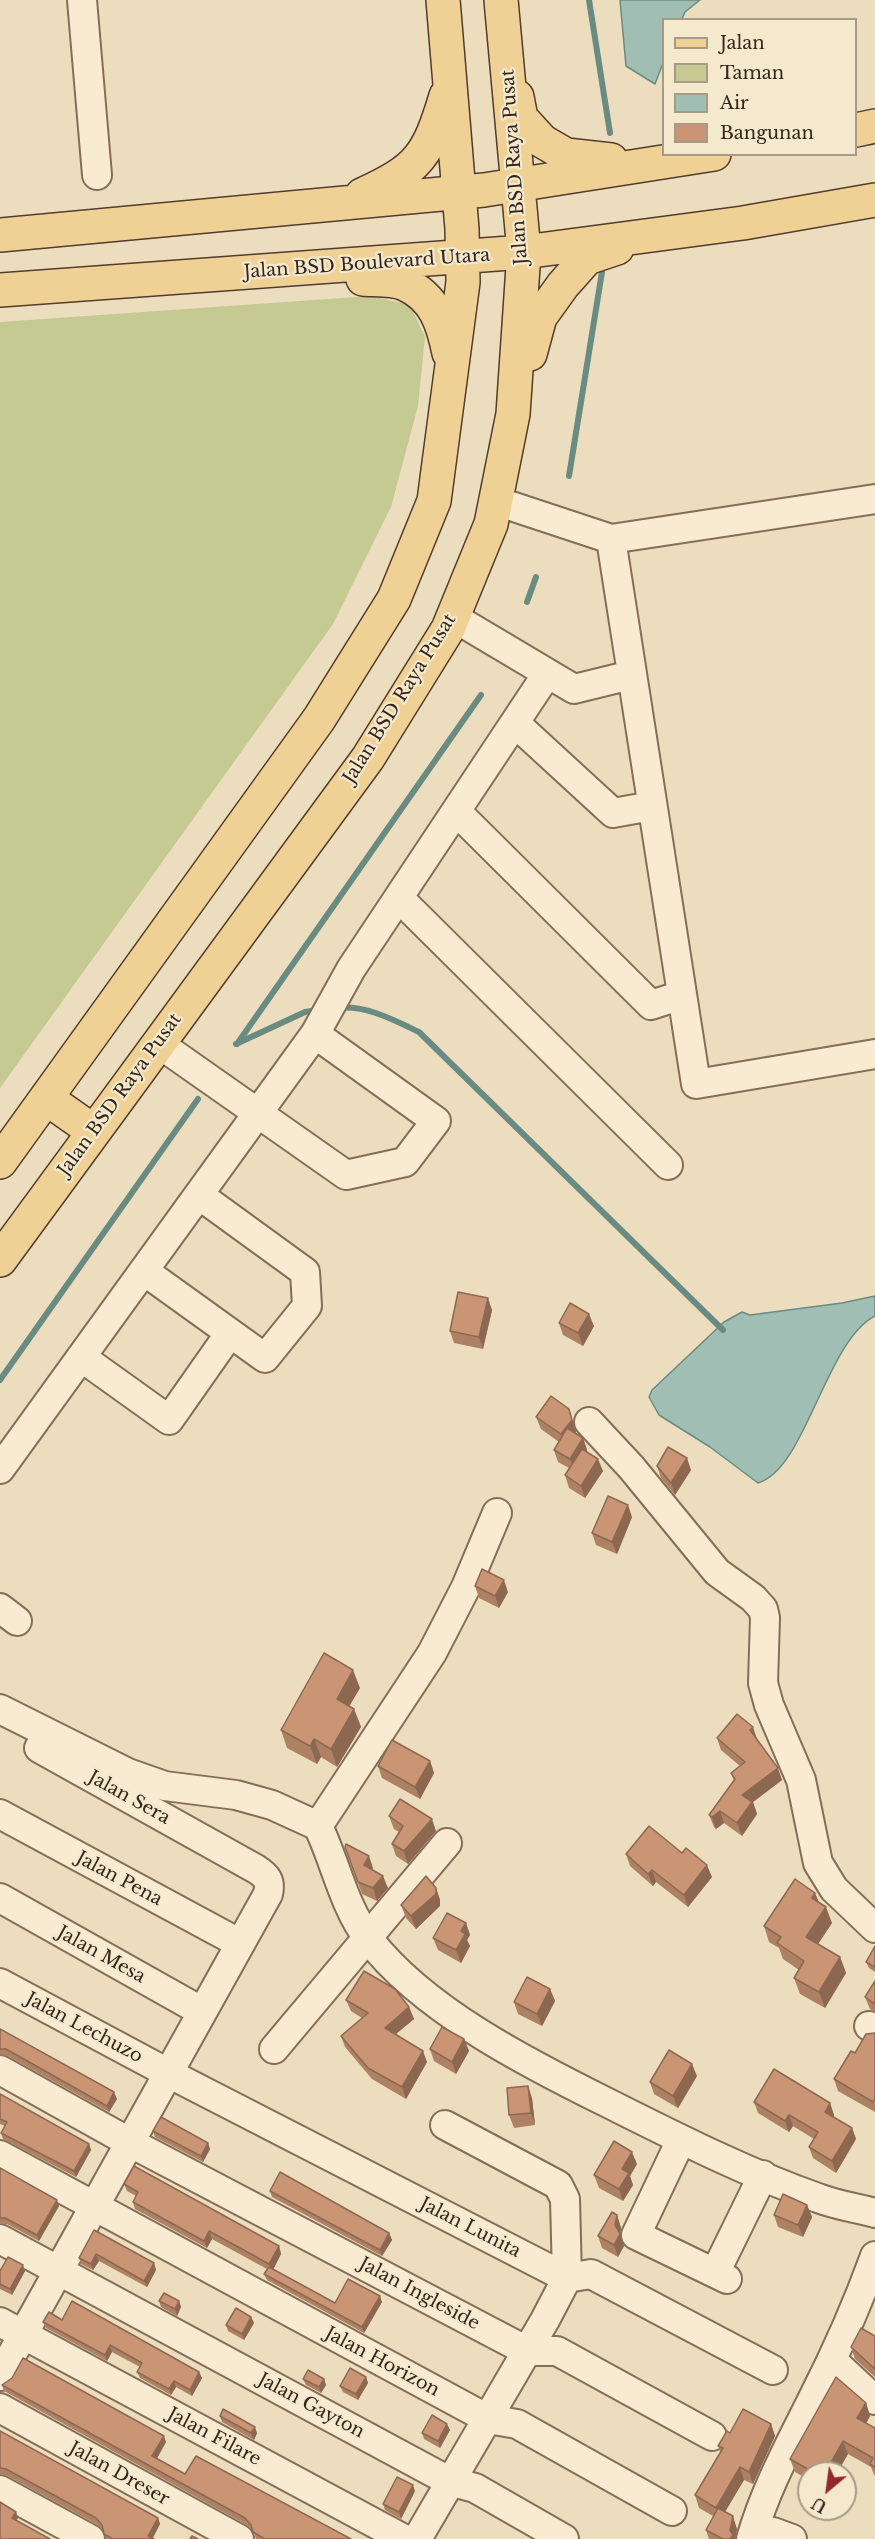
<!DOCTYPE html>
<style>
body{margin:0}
#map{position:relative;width:875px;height:2539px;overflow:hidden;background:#ecddbe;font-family:"Libre Baskerville",serif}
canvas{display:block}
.legend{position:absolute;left:662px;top:18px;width:195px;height:138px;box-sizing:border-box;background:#f4e8cd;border:2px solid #a79a86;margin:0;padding:8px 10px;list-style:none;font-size:18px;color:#34261c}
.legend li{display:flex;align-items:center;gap:12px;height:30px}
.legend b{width:30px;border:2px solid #a79a86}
.north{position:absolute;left:797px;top:2461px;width:60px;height:60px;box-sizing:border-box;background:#f4e8cd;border:2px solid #a79a86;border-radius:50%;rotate:209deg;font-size:16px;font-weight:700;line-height:24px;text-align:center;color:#34261c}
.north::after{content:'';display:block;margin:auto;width:21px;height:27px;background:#92292d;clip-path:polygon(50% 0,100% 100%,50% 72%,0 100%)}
</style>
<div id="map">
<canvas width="875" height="2539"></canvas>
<ul class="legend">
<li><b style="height:8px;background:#f0d195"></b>Jalan</li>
<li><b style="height:16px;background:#c5ca93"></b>Taman</li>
<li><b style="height:16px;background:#a1beb5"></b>Air</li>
<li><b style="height:16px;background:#ca9574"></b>Bangunan</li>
</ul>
<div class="north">U</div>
</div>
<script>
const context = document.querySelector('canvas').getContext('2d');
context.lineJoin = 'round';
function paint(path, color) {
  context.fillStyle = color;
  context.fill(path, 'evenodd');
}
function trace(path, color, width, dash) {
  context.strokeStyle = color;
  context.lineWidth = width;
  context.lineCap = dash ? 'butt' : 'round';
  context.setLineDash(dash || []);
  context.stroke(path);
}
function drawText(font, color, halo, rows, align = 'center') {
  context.font = font + ' "Libre Baskerville",serif';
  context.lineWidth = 4.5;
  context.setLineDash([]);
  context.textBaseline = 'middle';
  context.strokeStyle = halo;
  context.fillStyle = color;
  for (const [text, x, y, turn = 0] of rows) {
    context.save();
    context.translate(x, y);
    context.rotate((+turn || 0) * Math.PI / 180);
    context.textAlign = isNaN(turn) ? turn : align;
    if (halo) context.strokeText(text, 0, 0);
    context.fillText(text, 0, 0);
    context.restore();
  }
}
paint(new Path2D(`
 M371,296L410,305L425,337L418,406L391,507L333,624L0,1088V322Z`), '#c5ca93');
const water = new Path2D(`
 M620,0H700L685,12L682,19L664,20L663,63L655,84L626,66Z
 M875,1296V1316C825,1342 806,1469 758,1483L710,1447L659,1415L649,1397L652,1390L724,1322L742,1312L750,1315L842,1303Z`);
paint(water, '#a1beb5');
trace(water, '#698b82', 1.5);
trace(new Path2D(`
 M589,0L610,133
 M569,476L602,272
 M527,602L536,577
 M338,1008C366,1005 394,1020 419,1032L723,1330
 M236,1044L305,1012L319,1010
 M237,1044L481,695
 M0,1380L198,1099`), '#698b82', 6);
const minor = new Path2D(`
 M82,0L97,175
 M875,499L611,539L696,1084L875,1054
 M496,501L611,539
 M453,617L574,689L631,675
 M515,723L613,813L652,806
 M456,811L651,1005L682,995
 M399,898L668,1165
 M158,1043L346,1175L405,1162L436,1121L315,1034
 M144,1271L265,1358L307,1306L305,1272L199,1195
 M81,1357L169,1420L230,1333
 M589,1422L631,1467L717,1572L753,1598L763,1609L765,1618L763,1683L769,1705L801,1780L818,1863L834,1889L875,1928
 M0,1469L315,1034L351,969L547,674
 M0,1608L17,1621
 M0,1709L128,1773L165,1786L236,1795L272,1805L318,1826C335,1861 344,1907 368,1938C422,2010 531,2065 610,2104C678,2138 747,2173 818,2198C836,2205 856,2208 875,2213
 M0,1814L239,1943
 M318,1826L432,1653L466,1587L497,1513
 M0,1898L201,2011
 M0,1983L168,2073L567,2278L591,2274L773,2370
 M869,2026L875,2030
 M274,2049L447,1843
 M0,2070L129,2142L527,2351H557L712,2436
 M681,2140L636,2235L727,2279
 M0,2155L488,2419L517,2424L672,2511
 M0,2239L449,2481L475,2488L564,2539
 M715,2273L763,2175
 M0,2322L404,2539
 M832,2360L875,2400
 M0,2376L268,1894C271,1881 267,1876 256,1869L39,1748
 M0,2408L239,2539
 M0,2490L90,2539
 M773,2532L792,2539
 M417,2539L545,2320L567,2278L565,2199L558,2185L445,2125
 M751,2539C765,2490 789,2446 812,2400C836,2353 857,2306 875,2256`);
const major = new Path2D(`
 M517,97L521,118L542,141L566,155L611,160
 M856,130L875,126
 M362,195C419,169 428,156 446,96
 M0,235L484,190L714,154
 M363,279C376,280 394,279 405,284C435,297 443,324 449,353
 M0,290L524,252L743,223L875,200
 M530,354L540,317L563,285L587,258L617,248
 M46,1098L93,1131
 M0,1162L319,719L394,599L434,501L463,282L462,229L443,0
 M0,1260L368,758L448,629L491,524L513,414L524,252L501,0`);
trace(minor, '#846e57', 32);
trace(major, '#523c2c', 36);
trace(minor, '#f8ebd1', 28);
trace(major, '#f0d195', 33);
paint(new Path2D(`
 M492,1310L483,1349L454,1343L450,1331Z
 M559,1323L594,1326L583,1346L563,1335Z
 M536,1417L573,1421L576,1432L575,1433L583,1438L587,1450L586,1452L603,1471L585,1498L569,1488L565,1475L569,1468L558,1462L554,1450L559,1442L541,1429Z
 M657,1466L691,1470L675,1495L661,1478Z
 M632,1517L617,1554L596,1545L592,1533Z
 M475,1586L508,1592L499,1608L479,1598Z
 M360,1688L349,1706L354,1709L361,1727L337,1767L321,1757L317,1764L287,1748L281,1730Z
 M717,1738L757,1739L782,1780L753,1802L757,1814L742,1836L724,1823L716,1829L714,1827L709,1815L734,1781L731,1773L740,1766L721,1750Z
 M430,1761L434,1773L420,1799L382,1778L378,1766Z
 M389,1816L436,1831L408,1864L396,1856L392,1844L399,1832L394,1829Z
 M345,1847L373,1868L372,1870L388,1888L377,1901L362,1894Z
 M682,1853L712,1877L688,1907L656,1882L653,1886L630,1866L626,1854Z
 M436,1888L440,1900V1906L416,1929L406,1918L401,1905Z
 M815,1893L819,1902L832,1923L818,1944L840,1957L846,1973L825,2008L800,1994L794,1978L799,1970L783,1959L779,1948L769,1942L764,1926Z
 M466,1923L470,1935L467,1940L470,1946L461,1963L438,1950L433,1938Z
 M875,1946V1972L869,1968L866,1962Z
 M875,1981V2012L870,2009L865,1997Z
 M550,1989L555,2001L542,2026L518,2014L514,2002Z
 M346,2000L409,2007L414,2019L395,2034L427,2062L406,2099L372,2079L345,2047L341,2036L362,2018L351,2011Z
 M0,2029L117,2099L109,2112L8,2056L0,2055Z
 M875,2033V2112L838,2091L834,2079L855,2053Z
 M464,2039L469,2051L456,2074L434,2061L430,2049Z
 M697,2076L678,2108L654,2094L650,2082Z
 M0,2094L89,2144L91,2150L76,2177L3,2139L1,2133L5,2126L0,2124Z
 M532,2098L535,2125L514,2128L509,2115Z
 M754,2102L830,2103L834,2115L833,2117L852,2128L856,2139L836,2173L813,2158L809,2147L814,2139L793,2126L789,2132L758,2113Z
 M153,2131L208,2143L210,2149L203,2162L155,2137Z
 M637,2164L630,2176L633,2185L623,2201L599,2188L594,2175Z
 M0,2168L59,2206L39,2241L7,2224H0Z
 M124,2184L279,2246L281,2254L273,2269L335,2303L382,2302L364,2333L267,2280L264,2274L267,2269L212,2239L207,2248L135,2209L133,2202L136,2196L127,2191Z
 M270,2191L389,2233L392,2240L382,2256L272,2197Z
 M807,2205L812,2217L803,2237L778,2227L774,2215Z
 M617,2215L621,2228L620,2234L624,2246L618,2257L602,2248L598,2236Z
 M94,2230L154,2263L156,2270L147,2287L99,2261L93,2270L81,2264L79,2258Z
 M0,2269L1,2270L25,2271L12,2295L0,2289Z
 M159,2301H179L181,2307L177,2316L161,2307Z
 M251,2317L254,2323L244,2340L228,2331L226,2325Z
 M62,2320L199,2372L202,2378L192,2396L176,2387L171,2395L140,2378L137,2372L140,2367L112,2352L107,2361L46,2328L43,2322Z
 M875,2336V2377L855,2359L851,2347Z
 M366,2377L368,2383L358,2400L343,2392L340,2386Z
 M303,2379H324L326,2385L321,2393L306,2385Z
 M2,2385L166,2442L157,2458L185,2474L351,2539H256L253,2530L247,2525L4,2391Z
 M866,2403L870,2416L866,2423L875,2428V2477L871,2467L848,2454L837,2473H809V2480L795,2472L790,2459Z
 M220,2416L257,2433L254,2440L222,2422Z
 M771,2424L775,2436L753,2484L744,2480L725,2512L737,2529L735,2539H709L706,2530L713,2516L699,2508L695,2495L721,2452L718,2446L730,2433Z
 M450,2430L440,2448L424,2439L422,2433Z
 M0,2431L158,2518L160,2524L153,2538L154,2539H106L103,2530L98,2525L8,2476L0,2474Z
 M415,2491L401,2519L385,2510L383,2504Z`), '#ae8064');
paint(new Path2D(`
 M488,1298L492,1310L483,1349L479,1337Z
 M589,1314L594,1326L583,1346L578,1333Z
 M569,1409L576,1432L566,1446L561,1434Z
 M583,1438L587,1450L575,1471L570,1459Z
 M687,1458L691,1470L675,1495L671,1483Z
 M598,1459L603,1471L585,1498L581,1486Z
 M628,1505L632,1517L617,1554L612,1542Z
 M504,1580L508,1592L499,1608L495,1596Z
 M353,1670L360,1688L343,1717L337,1699Z
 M354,1709L361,1727L337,1767L331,1749Z
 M753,1727L757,1739L750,1730Z
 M314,1739L321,1757L317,1764L310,1746Z
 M430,1761L434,1773L420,1799L415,1787Z
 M778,1768L782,1780L753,1802L757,1814L742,1836L737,1823L742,1795Z
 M720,1811L724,1823L716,1829L712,1817Z
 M432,1819L436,1831L408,1864L404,1851Z
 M369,1856L373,1868L368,1878L364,1865Z
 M707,1865L712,1877L688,1907L684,1895Z
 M652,1870L656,1882L653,1886L648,1874Z
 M383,1876L388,1888L377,1901L373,1888Z
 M436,1888L440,1900V1906L416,1929L411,1916Z
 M815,1893L821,1909L812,1898Z
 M826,1907L832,1923L812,1953L806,1937Z
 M466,1923L470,1935L467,1940L470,1946L461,1963L456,1950L461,1931Z
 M840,1957L846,1973L825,2008L819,1992Z
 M550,1989L555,2001L542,2026L537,2014Z
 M409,2007L414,2019L389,2040L385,2028Z
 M464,2039L469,2051L456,2074L452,2062Z
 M423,2051L427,2062L406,2099L402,2087Z
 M692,2064L697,2076L678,2108L673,2096Z
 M528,2086L532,2098L535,2125L531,2113Z
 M114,2092L117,2099L109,2112L107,2106Z
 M830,2103L834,2115L829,2123L825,2112Z
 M789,2115L793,2126L789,2132L785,2121Z
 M852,2128L856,2139L836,2173L832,2161Z
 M208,2143L210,2149L203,2162L201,2156Z
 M89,2144L91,2150L76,2177L74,2171Z
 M632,2152L637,2164L630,2176L633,2185L623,2201L619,2189L622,2169Z
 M57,2200L59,2206L39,2241L37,2235Z
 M807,2205L812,2217L803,2237L798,2225Z
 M617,2215L621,2228L620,2234L624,2246L618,2257L614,2245Z
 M209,2231L212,2239L207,2248L204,2241Z
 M389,2233L392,2240L382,2256L380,2250Z
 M279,2246L281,2254L272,2272L269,2264Z
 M96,2254L99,2261L93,2270L91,2264Z
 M154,2263L156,2270L147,2287L144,2281Z
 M23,2265L25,2271L12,2295L10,2289Z
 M380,2296L382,2302L364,2333L362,2327Z
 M179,2301L181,2307L177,2316L175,2309Z
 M251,2317L254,2323L244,2340L242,2334Z
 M110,2345L112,2352L107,2361L105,2355Z
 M199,2372L202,2378L192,2396L190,2390Z
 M366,2377L368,2383L358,2400L356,2394Z
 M324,2379L326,2385L321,2393L319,2387Z
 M174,2381L176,2387L171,2395L169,2389Z
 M866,2403L870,2416L862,2431L857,2418Z
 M447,2424L450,2430L440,2448L438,2441Z
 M771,2424L775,2436L753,2484L749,2472Z
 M255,2427L257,2433L254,2440L251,2433Z
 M164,2436L166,2442L155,2462L152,2456Z
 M843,2441L848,2454L837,2473H825Z
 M740,2467L744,2480L720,2520L716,2508Z
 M413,2485L415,2491L401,2519L399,2512Z
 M16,2512L18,2518L14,2525L12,2518Z
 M733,2516L737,2529L735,2539H730V2530Z
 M158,2518L160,2524L152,2539L148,2536Z`), '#8d6851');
const building = new Path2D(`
 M458,1292L488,1298L479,1337L450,1331Z
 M570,1303L589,1314L578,1333L559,1323Z
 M551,1396L569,1409L572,1420L561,1434L536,1417Z
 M567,1428L583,1438L570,1459L554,1450Z
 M668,1447L687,1458L671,1483L657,1466Z
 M582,1449L598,1459L581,1486L565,1475Z
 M608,1496L628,1505L612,1542L592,1533Z
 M482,1569L504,1580L495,1596L475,1586Z
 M324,1653L353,1670L337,1699L354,1709L331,1749L314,1739L310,1746L281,1730Z
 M737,1714L753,1727L750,1730L778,1768L742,1795L752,1802L737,1823L720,1811L712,1817L709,1815L735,1779L731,1773L745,1762L717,1738Z
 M392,1740L430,1761L415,1787L378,1766Z
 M400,1799L432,1819L404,1851L392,1844L403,1826L389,1816Z
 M649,1826L682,1853L686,1848L707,1865L684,1895L652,1870L648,1874L626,1854Z
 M346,1844L369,1856L364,1865L383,1876L373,1888L358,1882L345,1847Z
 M426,1876L436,1888V1894L411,1916L401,1905Z
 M795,1879L815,1893L812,1898L826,1907L806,1937L840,1957L819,1992L794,1978L804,1961L777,1943L781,1937L764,1926Z
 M447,1913L466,1923L461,1931L465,1934L456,1950L433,1938Z
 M875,1946V1967L866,1962Z
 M364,1971L395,1989L409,2007L385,2028L423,2051L402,2087L368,2068L341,2036L368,2013L346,2000Z
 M527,1977L550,1989L537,2014L514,2002Z
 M875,1981V2004L865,1997Z
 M442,2027L464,2039L452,2062L430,2049Z
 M0,2029L114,2092L107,2106L6,2049H0Z
 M875,2033V2098L873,2102L834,2079L851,2051L855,2053L866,2034Z
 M669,2050L692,2064L673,2096L650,2082Z
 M774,2069L830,2103L825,2112L852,2128L832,2161L809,2147L818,2132L789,2115L785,2121L754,2102Z
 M528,2086L531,2113L509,2115L507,2088Z
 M0,2094L89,2144L74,2171L1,2133L7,2122L0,2119Z
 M161,2117L208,2143L201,2156L153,2131Z
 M614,2141L632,2152L622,2169L629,2173L619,2189L594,2175Z
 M134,2166L279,2246L269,2264L209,2231L204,2241L133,2202L138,2192L124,2184Z
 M0,2168L57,2200L37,2235L5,2218H0Z
 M280,2172L389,2233L380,2250L270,2191Z
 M783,2194L807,2205L798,2225L774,2215Z
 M612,2212L617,2215L615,2225L620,2234L614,2245L598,2236Z
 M94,2230L154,2263L144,2281L96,2254L91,2264L79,2258Z
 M8,2257L23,2265L10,2289L0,2284V2271Z
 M269,2267L335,2303L348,2279L380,2296L362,2327L264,2274Z
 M164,2293L179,2301L175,2309L159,2301Z
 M72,2301L199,2372L190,2390L174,2381L169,2389L137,2372L142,2363L110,2345L105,2355L43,2322L49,2312L62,2320Z
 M236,2308L251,2317L242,2334L226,2325Z
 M861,2328L875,2336V2369L851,2347Z
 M23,2358L164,2436L152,2456L185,2474L196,2456L351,2539H265L253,2532L251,2525L245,2518L2,2385L12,2378Z
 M350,2368L366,2377L356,2394L340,2386Z
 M308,2370L324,2379L319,2387L303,2379Z
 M836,2377L866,2403L857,2418L875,2428V2467L870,2464L873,2458L843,2441L825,2473H815L790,2459Z
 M223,2409L255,2427L251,2433L220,2416Z
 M743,2409L771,2424L749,2472L740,2467L716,2508L695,2495L723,2448L718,2446L727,2431L730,2433Z
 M432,2415L447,2424L438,2441L422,2433Z
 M0,2431L158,2518L148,2536L154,2539H113L104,2534L102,2525L96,2518L6,2469L0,2468Z
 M397,2477L413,2485L399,2512L383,2504Z
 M0,2502L16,2512L12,2518L50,2539H0Z
 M718,2508L733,2516L730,2530L733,2535L730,2539H723L706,2530Z
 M192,2536L198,2539H190Z`);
paint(building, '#ca9574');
trace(building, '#8d6851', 1.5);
drawText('18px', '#34261c', '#f4e8cd', [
 ["Jalan BSD Raya Pusat",515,167,-94],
 ["Jalan BSD Boulevard Utara",367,264,-4],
 ["Jalan BSD Raya Pusat",400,699,-58],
 ["Jalan BSD Raya Pusat",120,1095,-54],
 ["Jalan Sera",129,1798,29],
 ["Jalan Pena",119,1879,28],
 ["Jalan Mesa",101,1955,29],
 ["Jalan Lechuzo",84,2028,28],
 ["Jalan Lunita",470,2228,27],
 ["Jalan Ingleside",419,2294,28],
 ["Jalan Horizon",382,2362,28],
 ["Jalan Gayton",311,2406,28],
 ["Jalan Filare",214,2437,28],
 ["Jalan Dreser",119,2474,29]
]);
</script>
